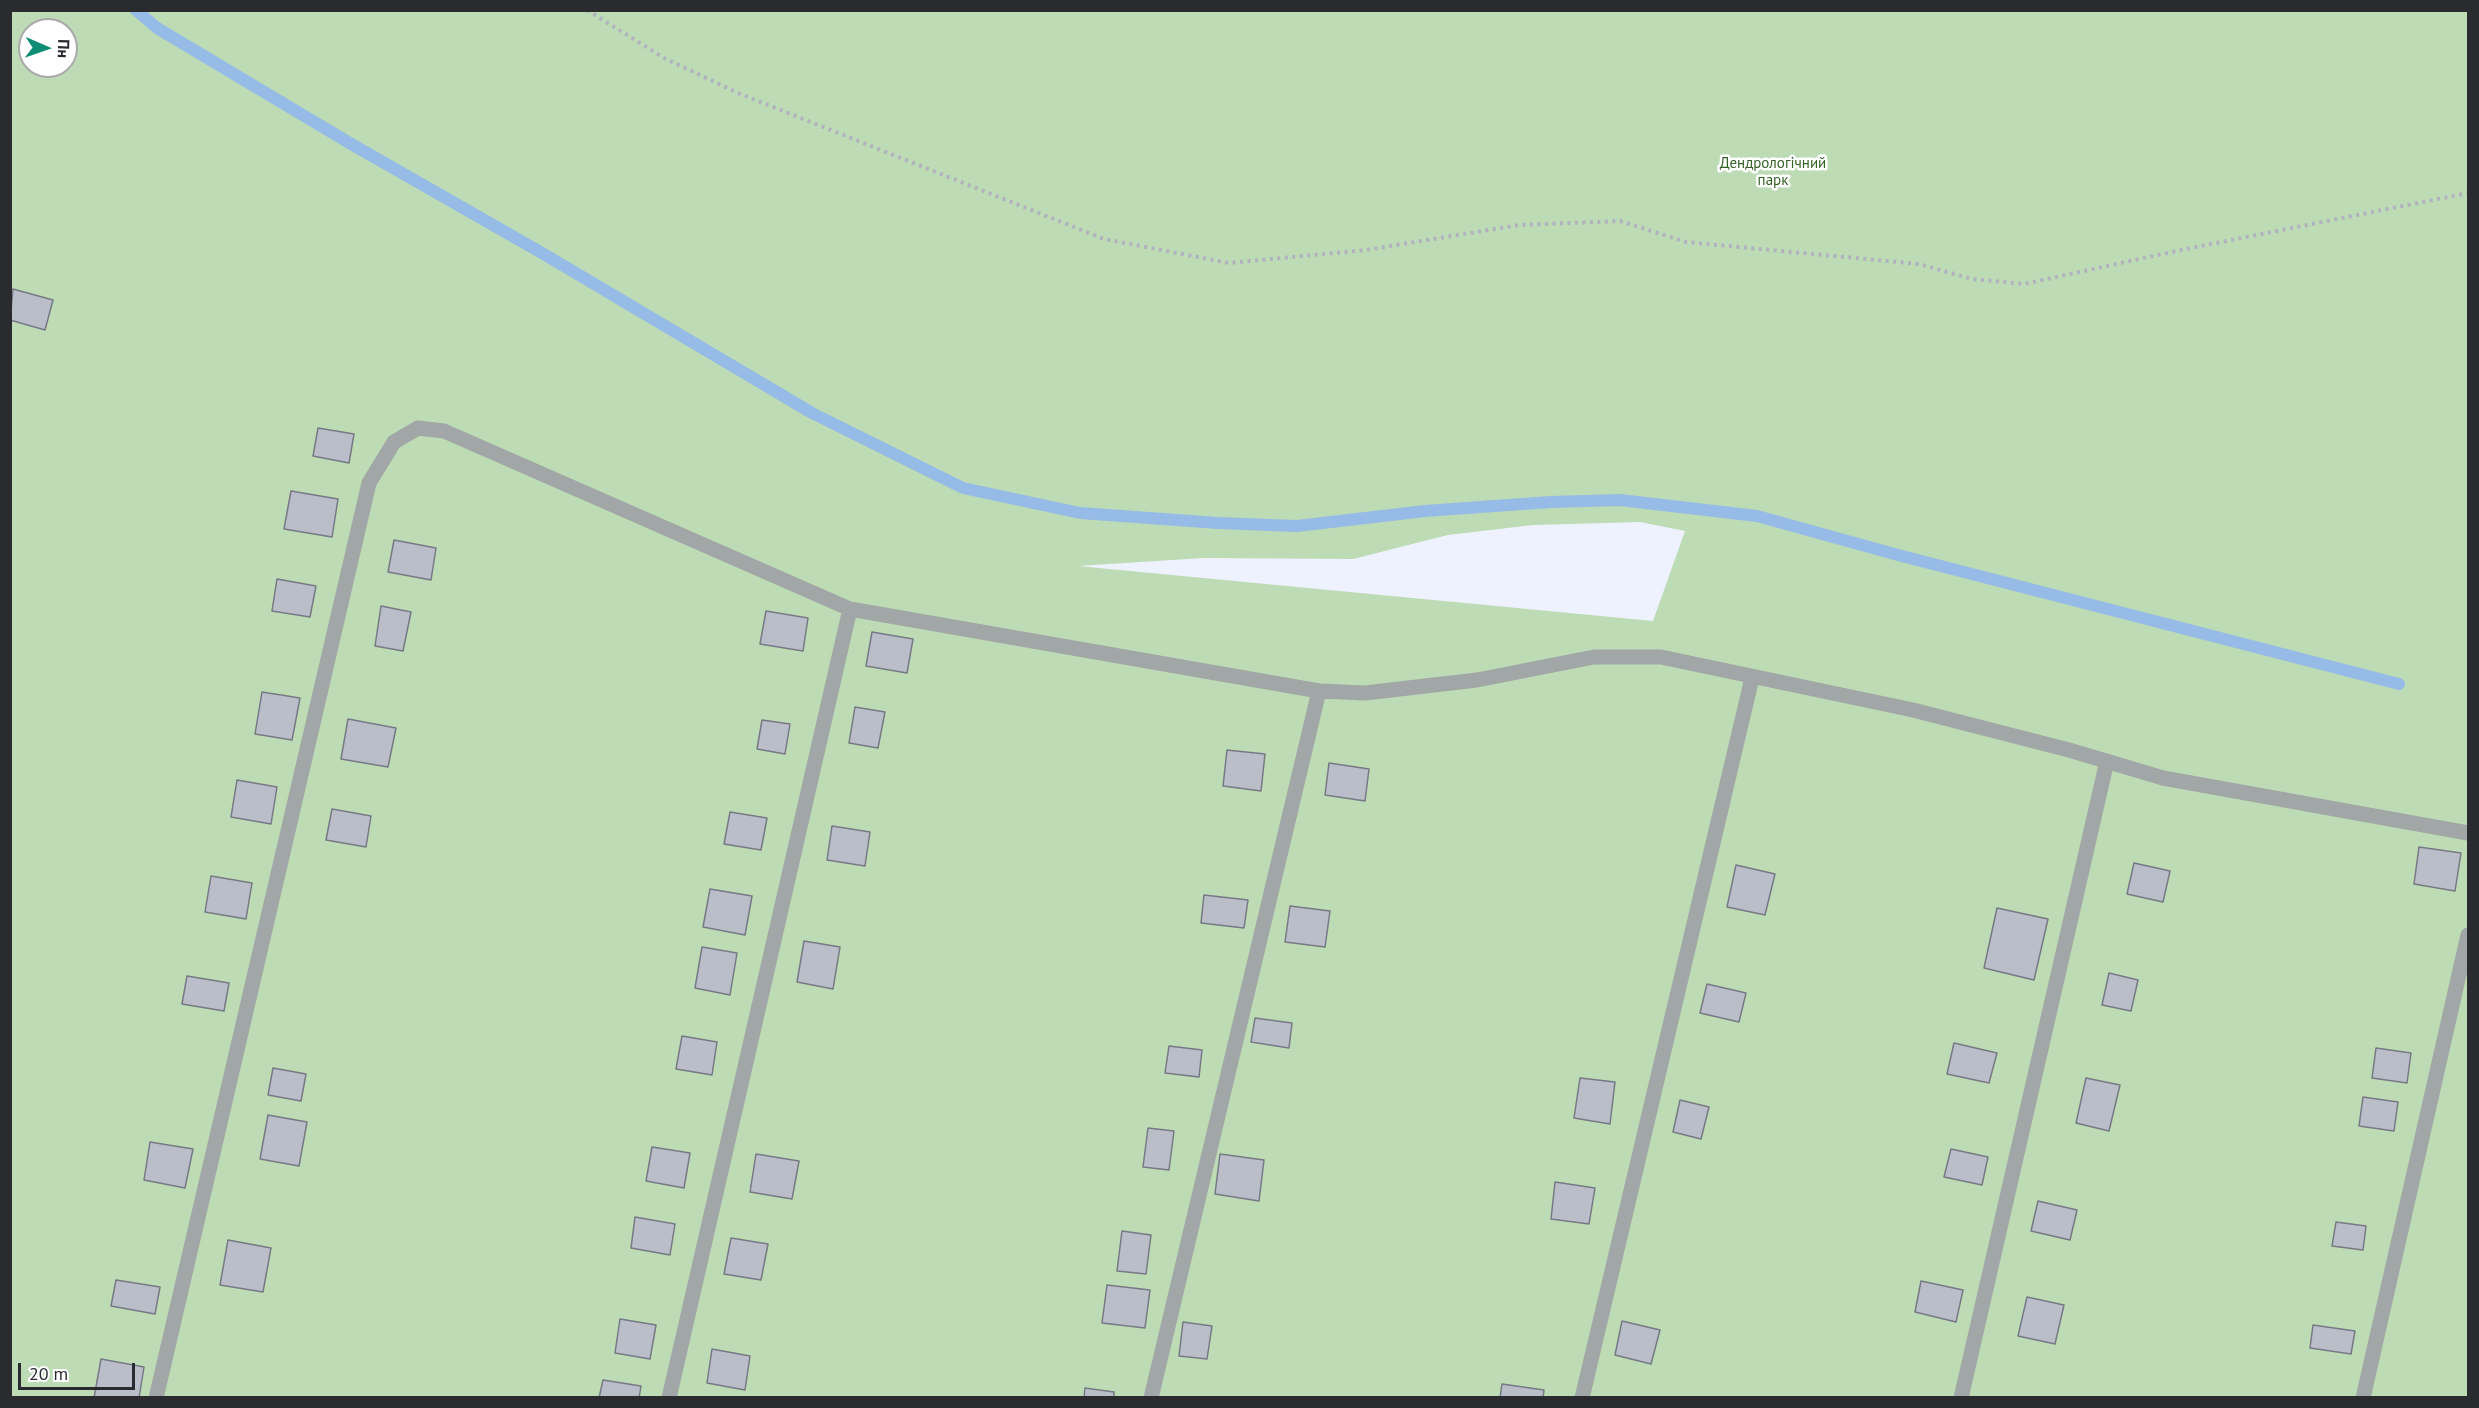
<!DOCTYPE html>
<meta charset="utf-8">
<style>
body{margin:0}
#map{position:relative;width:2479px;height:1408px;overflow:hidden;background:#eef2fe;font-family:"PT Sans",sans-serif}
canvas{display:block}
.frame{position:absolute;inset:0;border:12px solid #292b2f;pointer-events:none}
.north{position:absolute;left:18px;top:18px;width:60px;height:60px;box-sizing:border-box;background:#fff;border:2px solid #a9aaac;border-radius:50%;rotate:92deg;font-size:16px;font-weight:700;line-height:24px;text-align:center;color:#292b2f}
.north::after{content:'';display:block;margin:auto;width:21px;height:27px;background:#0d8e74;clip-path:polygon(50% 0,100% 100%,50% 72%,0 100%)}
.scale{position:absolute;left:18px;top:1363px;width:117px;height:27px;box-sizing:border-box;border:3px solid #292b2f;border-top:0;padding-left:8px;font-size:18px;line-height:21px;white-space:nowrap;color:#292b2f;-webkit-text-stroke:4px #fff;paint-order:stroke}
</style>
<div id="map">
<canvas width="2479" height="1408"></canvas>
<div class="frame"></div>
<div class="north">Пн</div>
<div class="scale">20 m</div>
</div>
<script>
const context = document.querySelector('canvas').getContext('2d');
context.lineJoin = 'round';
function paint(path, color) {
  context.fillStyle = color;
  context.fill(path, 'evenodd');
}
function trace(path, color, width, dash) {
  context.strokeStyle = color;
  context.lineWidth = width;
  context.lineCap = dash ? 'butt' : 'round';
  context.setLineDash(dash || []);
  context.stroke(path);
}
function drawText(font, color, halo, rows, align = 'center') {
  context.font = font + ' "PT Sans",sans-serif';
  context.lineWidth = 5;
  context.setLineDash([]);
  context.textBaseline = 'middle';
  context.strokeStyle = halo;
  context.fillStyle = color;
  for (const [text, x, y, turn = 0] of rows) {
    context.save();
    context.translate(x, y);
    context.rotate((+turn || 0) * Math.PI / 180);
    context.textAlign = isNaN(turn) ? turn : align;
    if (halo) context.strokeText(text, 0, 0);
    context.fillText(text, 0, 0);
    context.restore();
  }
}
paint(new Path2D(`
 M10,11H2468V1397H11ZM30,30H66V66H30ZM1640,522L1685,531L1653,621L1078,566L1204,558L1353,559L1448,535L1533,525Z`), '#bddbb4');
trace(new Path2D(`
 M136,10L157,28L353,145L542,253L812,413L963,488L1080,513L1218,523L1297,526L1425,511L1551,502L1620,500L1757,516L1898,555L2399,684`), '#96bbe6', 12);
const building = new Path2D(`
 M13,289L53,300L45,330L10,320Z
 M318,428L354,434L349,463L313,456Z
 M291,491L338,499L332,537L284,529Z
 M394,540L436,548L431,580L388,572Z
 M277,579L316,586L310,617L272,611Z
 M381,606L411,612L403,651L375,646Z
 M766,611L808,618L803,651L760,644Z
 M872,632L913,639L907,673L866,666Z
 M262,692L300,698L292,740L255,734Z
 M855,707L885,712L878,748L849,743Z
 M348,719L396,728L388,767L341,759Z
 M762,720L790,724L785,754L757,749Z
 M1227,750L1265,754L1261,791L1223,786Z
 M1329,763L1369,769L1365,801L1325,795Z
 M237,780L277,787L271,824L231,817Z
 M332,809L371,816L366,847L326,840Z
 M730,812L767,818L761,850L724,844Z
 M832,826L870,832L865,866L827,860Z
 M2419,847L2461,853L2455,891L2414,884Z
 M2134,863L2170,871L2163,902L2127,894Z
 M1736,865L1775,874L1765,915L1727,907Z
 M211,876L252,883L246,919L205,912Z
 M710,889L752,896L745,935L703,927Z
 M1204,895L1248,900L1244,928L1201,923Z
 M1290,906L1330,911L1325,947L1285,942Z
 M1997,908L2048,919L2034,980L1984,968Z
 M804,941L840,947L833,989L797,982Z
 M702,947L737,953L730,995L695,988Z
 M2109,973L2138,980L2131,1011L2102,1005Z
 M187,976L229,983L224,1011L182,1004Z
 M1707,984L1746,993L1739,1022L1700,1013Z
 M1255,1018L1292,1023L1289,1048L1251,1042Z
 M682,1036L717,1042L712,1075L676,1069Z
 M1954,1043L1997,1053L1989,1083L1947,1074Z
 M1169,1046L1202,1050L1199,1077L1165,1073Z
 M2376,1048L2411,1053L2407,1083L2372,1078Z
 M273,1068L306,1074L301,1101L268,1095Z
 M1580,1078L1615,1082L1610,1124L1574,1118Z
 M2086,1078L2120,1085L2109,1131L2076,1123Z
 M2363,1097L2398,1102L2394,1131L2359,1126Z
 M1680,1100L1709,1107L1701,1139L1673,1132Z
 M268,1115L307,1122L299,1166L260,1159Z
 M1148,1128L1174,1131L1169,1170L1143,1167Z
 M150,1142L193,1149L185,1188L144,1180Z
 M652,1147L690,1153L684,1188L646,1181Z
 M1951,1149L1988,1157L1982,1185L1944,1177Z
 M756,1154L799,1161L792,1199L750,1192Z
 M1220,1154L1264,1160L1259,1201L1215,1194Z
 M1555,1182L1595,1188L1589,1224L1551,1219Z
 M2038,1201L2077,1210L2070,1240L2031,1231Z
 M635,1217L675,1224L670,1255L631,1248Z
 M2336,1222L2366,1226L2363,1250L2332,1246Z
 M1122,1231L1151,1235L1146,1274L1117,1271Z
 M731,1238L768,1244L761,1280L724,1274Z
 M228,1240L271,1248L263,1292L220,1285Z
 M116,1280L160,1287L155,1314L111,1306Z
 M1921,1281L1963,1290L1956,1322L1915,1312Z
 M1107,1285L1150,1290L1145,1328L1102,1323Z
 M2027,1297L2064,1305L2055,1344L2018,1336Z
 M620,1319L656,1325L650,1359L615,1353Z
 M1622,1321L1660,1330L1651,1364L1615,1355Z
 M1183,1322L1212,1326L1207,1359L1179,1356Z
 M2313,1325L2355,1331L2351,1354L2310,1348Z
 M712,1349L750,1356L745,1390L707,1383Z
 M101,1359L144,1367L139,1398H94Z
 M603,1380L641,1386L639,1398H599Z
 M1502,1384L1544,1390L1543,1398H1500Z
 M1085,1388L1114,1392V1398H1084Z`);
paint(building, '#babec9');
trace(building, '#777a84', 1.5);
trace(new Path2D(`
 M587,10L664,58L738,93L1104,239L1229,263L1366,250L1519,225L1620,221L1686,242L1919,264L1972,279L2024,284L2181,250L2468,193`), '#b0b3bd', 4, [3, 4.5]);
trace(new Path2D(`
 M156,1398L369,483L394,442L418,428L444,431L850,609L1319,691L1365,693L1477,680L1594,657H1661L1913,710L2069,750L2163,778L2468,833
 M669,1398L850,609
 M1151,1398L1319,691
 M1582,1398L1752,678
 M1961,1398L2107,761
 M2363,1398L2468,935`), '#a0a7a6', 15);
drawText('15px', '#356226', '#fff', [
 ["Дендрологічний",1773,164],
 ["парк",1773,181]
]);
</script>
